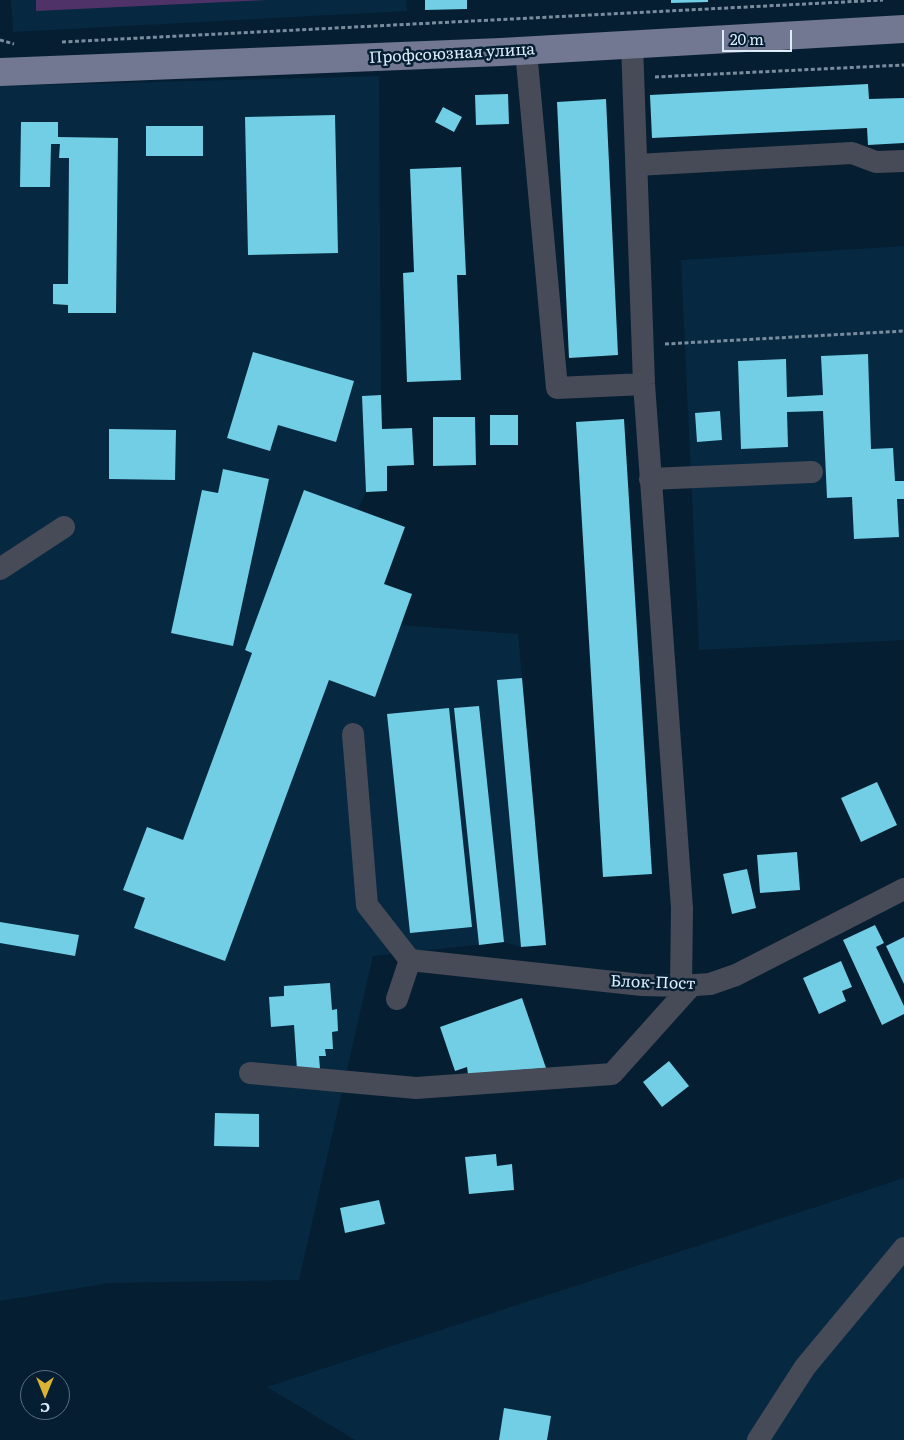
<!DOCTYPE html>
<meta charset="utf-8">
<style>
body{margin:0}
#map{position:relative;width:904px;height:1440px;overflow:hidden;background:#051e32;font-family:Literata,serif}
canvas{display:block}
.north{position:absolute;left:20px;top:1370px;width:50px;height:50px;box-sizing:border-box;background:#051e32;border:1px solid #5b7082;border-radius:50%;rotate:180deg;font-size:14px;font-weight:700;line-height:20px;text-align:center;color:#ddecfa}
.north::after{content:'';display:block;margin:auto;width:18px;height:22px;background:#dbb333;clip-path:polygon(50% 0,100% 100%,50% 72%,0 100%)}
.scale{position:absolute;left:722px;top:30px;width:70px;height:22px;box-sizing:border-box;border:2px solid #ddecfa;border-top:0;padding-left:6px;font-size:15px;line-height:18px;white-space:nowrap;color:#ddecfa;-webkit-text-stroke:4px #051e32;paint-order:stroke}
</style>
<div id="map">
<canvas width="904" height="1440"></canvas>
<div class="north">С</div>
<div class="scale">20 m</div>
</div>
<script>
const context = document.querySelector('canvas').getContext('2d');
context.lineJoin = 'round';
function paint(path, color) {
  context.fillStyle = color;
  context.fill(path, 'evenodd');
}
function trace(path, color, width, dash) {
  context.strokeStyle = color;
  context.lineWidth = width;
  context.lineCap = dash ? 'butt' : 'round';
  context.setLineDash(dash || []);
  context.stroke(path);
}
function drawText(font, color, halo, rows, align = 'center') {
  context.font = font + ' Literata,serif';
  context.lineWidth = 5;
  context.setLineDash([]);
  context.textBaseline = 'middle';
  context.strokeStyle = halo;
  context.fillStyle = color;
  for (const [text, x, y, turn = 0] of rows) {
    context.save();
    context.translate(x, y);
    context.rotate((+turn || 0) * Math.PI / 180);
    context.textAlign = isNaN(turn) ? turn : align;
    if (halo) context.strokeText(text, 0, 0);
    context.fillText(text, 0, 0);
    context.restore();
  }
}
paint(new Path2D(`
 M11,0H406L407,11L13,32Z
 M379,76L381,395L362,396L366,492L358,509L405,527L384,584L412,594L401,625L518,634L546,945L521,947L503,942L373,956L299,1280L109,1283L0,1301V86Z
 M904,246V640L699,650L681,260Z
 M904,1178V1440H355L267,1387Z`), '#062841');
paint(new Path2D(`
 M36,0H267L36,11Z`), '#4f3368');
paint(new Path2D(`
 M425,0H467V9L425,10Z
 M671,0H708V2L671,3Z
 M868,84L869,99L904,98V143L868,145L867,128L652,138L650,95Z
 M508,94L509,124L476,125L475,95Z
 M606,99L618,355L569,358L557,102Z
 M443,107L462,117L454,132L435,122Z
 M335,115L338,253L248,255L245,117Z
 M21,122H58V137L118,138L116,313H68V305L53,304V284H68L69,158H59L60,144H51L50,187H20Z
 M146,126H203V156H146Z
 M461,167L466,275H457L461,380L407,382L403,273L414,272L410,169Z
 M253,352L354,381L336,442L278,425L270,451L227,438Z
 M868,354L871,449L893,448L895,481H904V499H897L899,537L854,539L852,497L827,498L823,411L787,412L788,447L741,449L738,361L786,359L787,397L823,395L821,356Z
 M381,395L382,429L412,428L414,465L387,466V491L366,492L362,396Z
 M720,411L722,440L697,442L695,413Z
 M490,415H518V445H490Z
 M433,417H475L476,465L433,466Z
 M624,419L652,874L603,877L576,422Z
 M109,429L176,430L175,480L109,479Z
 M223,469L269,479L233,646L171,633L202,490L218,493Z
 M304,490L405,527L384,584L412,594L375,697L329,680L225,961L134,928L145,898L123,890L147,827L183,840L252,653L245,650Z
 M522,678L546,945L521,947L497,680Z
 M479,706L504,942L479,945L454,708Z
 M449,708L472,927L410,933L387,714Z
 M877,782L897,825L861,842L841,798Z
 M797,852L800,890L760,893L757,855Z
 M747,869L756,908L732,914L723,874Z
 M0,922L79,935L75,956L0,943Z
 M875,925L884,943L876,947L904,1006V1014L882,1025L843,940Z
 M904,937V984L886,946Z
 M841,961L852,987L842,991L846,1001L819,1014L803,978Z
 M330,983L332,1010L337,1009L338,1031L332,1032L333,1049H325L326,1056H319L320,1069L297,1070L294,1025L271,1027L269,997L284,996V986Z
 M522,998L546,1068L468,1074L467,1067L455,1071L440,1027Z
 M669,1061L689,1086L662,1107L643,1082Z
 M215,1113L259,1114V1147L214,1146Z
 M496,1154L497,1166L512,1164L514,1190L469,1194L465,1157Z
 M379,1200L385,1224L345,1233L340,1208Z
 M504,1408L551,1416L547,1440H499Z`), '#71cee4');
trace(new Path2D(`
 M0,40L14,44
 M62,42L883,0
 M655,77L904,65
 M665,344L904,331`), '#7a8d9e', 3, [4, 2.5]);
trace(new Path2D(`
 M632,44L644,384L682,908L681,986
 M526,51L557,388L644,384
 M637,165L852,153L876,162L904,161
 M650,479L812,472
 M0,569L64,527
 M353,734L367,905L410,960L397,999
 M410,960L642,985L681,986L710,984L736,975L904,889
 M250,1073L416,1088L612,1074L691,986
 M758,1440L805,1367L904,1248`), '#474a57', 22);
trace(new Path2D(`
 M0,72L501,52L904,29`), '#727792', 28);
drawText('16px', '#ddecfa', '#051e32', [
 ["Профсоюзная улица",452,54,-3],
 ["Блок-Пост",653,983,2]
]);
</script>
